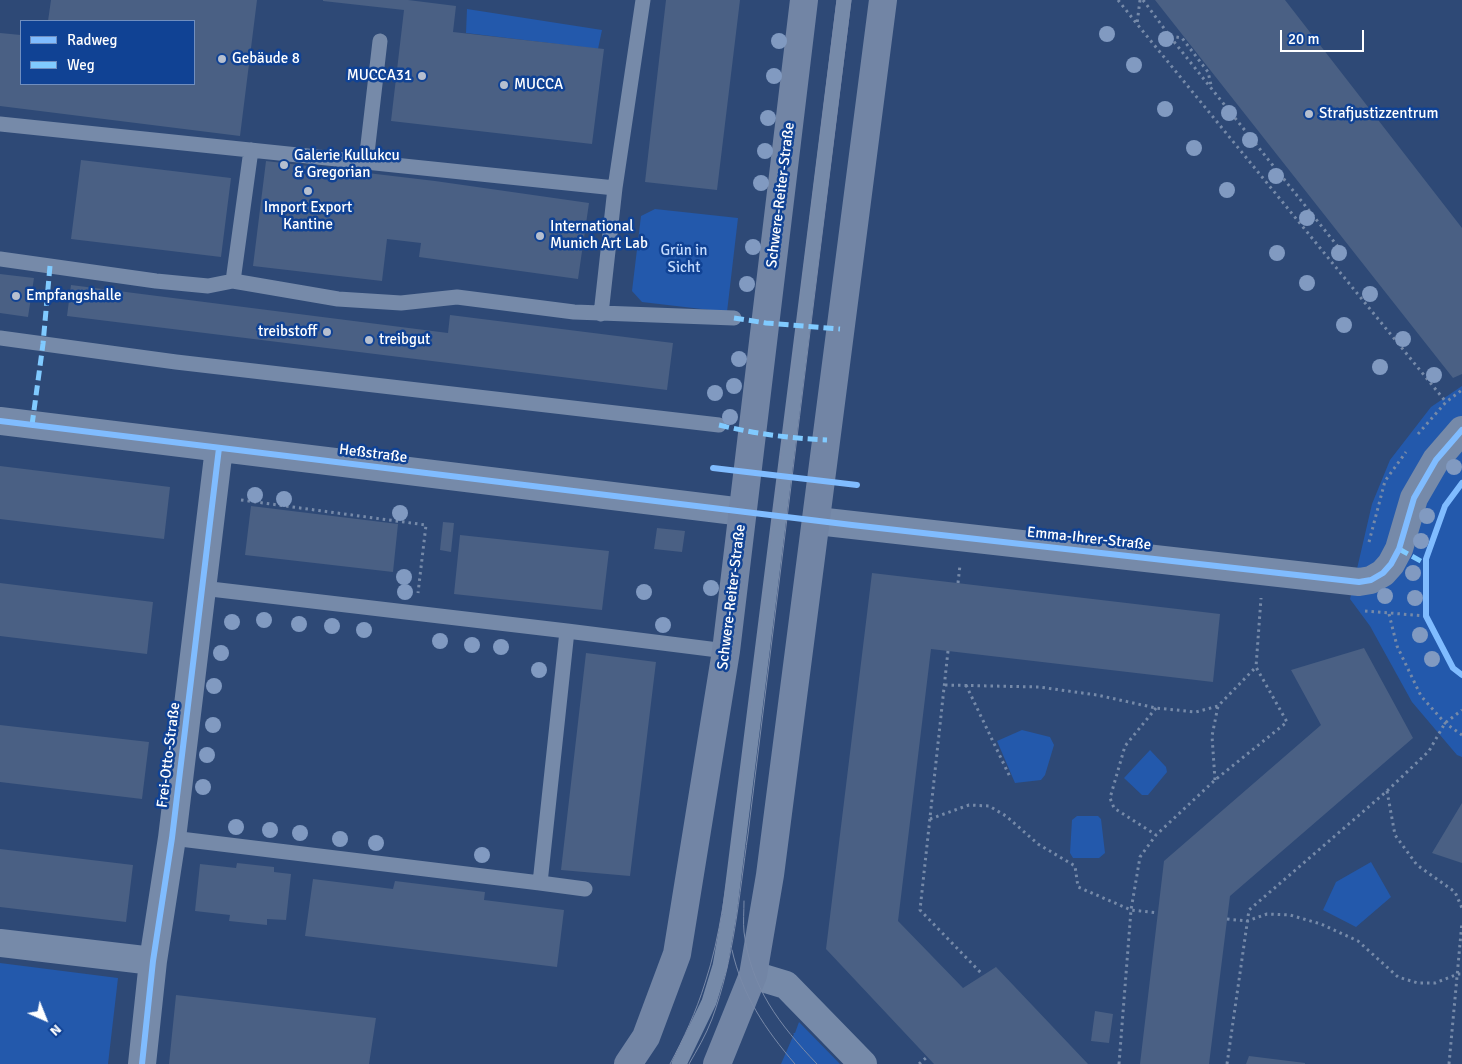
<!DOCTYPE html>
<meta charset="utf-8">
<style>
body{margin:0}
#map{position:relative;width:1462px;height:1064px;overflow:hidden;background:#2e4976;font-family:Signika,sans-serif}
canvas{display:block}
.legend{position:absolute;left:20px;top:20px;width:175px;height:65px;box-sizing:border-box;background:#104294;border:1px solid #708ebf;margin:0;padding:6px 9px;list-style:none;font-size:15px;color:#fff}
.legend li{display:flex;align-items:center;gap:10px;height:25px}
.legend b{width:25px;border:1px solid #708ebf}
.north{position:absolute;left:20px;top:994px;width:50px;height:50px;-webkit-text-stroke:4px #104294;paint-order:stroke;rotate:136deg;font-size:14px;font-weight:700;line-height:20px;text-align:center;color:#fff}
.north::after{content:'';display:block;margin:auto;width:18px;height:22px;background:#fff;clip-path:polygon(50% 0,100% 100%,50% 72%,0 100%)}
.scale{position:absolute;left:1280px;top:30px;width:84px;height:22px;box-sizing:border-box;border:2px solid #fff;border-top:0;padding-left:6px;font-size:15px;line-height:18px;white-space:nowrap;color:#fff;-webkit-text-stroke:4px #104294;paint-order:stroke}
</style>
<div id="map">
<canvas width="1462" height="1064"></canvas>
<ul class="legend">
<li><b style="height:6px;background:#80bcff"></b>Radweg</li>
<li><b style="height:6px;background:#80caff"></b>Weg</li>
</ul>
<div class="north">N</div>
<div class="scale">20 m</div>
</div>
<script>
const context = document.querySelector('canvas').getContext('2d');
context.lineJoin = 'round';
function paint(path, color) {
  context.fillStyle = color;
  context.fill(path, 'evenodd');
}
function trace(path, color, width, dash) {
  context.strokeStyle = color;
  context.lineWidth = width;
  context.lineCap = dash ? 'butt' : 'round';
  context.setLineDash(dash || []);
  context.stroke(path);
}
function drawText(font, color, halo, rows, align = 'center') {
  context.font = font + ' Signika,sans-serif';
  context.lineWidth = 5;
  context.setLineDash([]);
  context.textBaseline = 'middle';
  context.strokeStyle = halo;
  context.fillStyle = color;
  for (const [text, x, y, turn = 0] of rows) {
    context.save();
    context.translate(x, y);
    context.rotate((+turn || 0) * Math.PI / 180);
    context.textAlign = isNaN(turn) ? turn : align;
    if (halo) context.strokeText(text, 0, 0);
    context.fillText(text, 0, 0);
    context.restore();
  }
}
paint(new Path2D(`
 M467,9L602,30L598,49L466,33Z
 M655,209L738,218L727,312L642,302L632,291L641,216Z
 M1462,386V757L1457,755L1412,702L1370,626L1350,599L1372,504L1390,460L1431,407Z
 M1022,730L1050,737L1054,745L1045,775L1041,780L1015,783L997,741Z
 M1150,750L1166,767L1167,772L1148,795H1142L1124,778Z
 M1077,816H1098L1101,819L1105,853L1099,858H1073L1070,853L1072,820Z
 M1371,862L1391,897L1356,927L1323,910L1336,882Z
 M0,963L118,978L108,1064H0Z
 M799,1022L840,1064H781L794,1034L793,1033H795Z`), '#2359ac');
paint(new Path2D(`
 M51,0H257L240,136L0,106V33L21,35V84H194V21H48Z
 M323,0H408L456,6L453,32L604,49L592,144L391,121L404,10L323,1Z
 M666,0H740L717,190L645,182Z
 M1155,0H1285L1462,228V374L1453,378Z
 M81,160L231,178L221,257L71,239Z
 M266,161L435,181L589,203L578,279L419,257L421,243L387,239L382,281L253,266Z
 M0,274L34,278L28,317L0,313Z
 M71,285L448,333L450,315L673,343L667,390L67,316Z
 M0,466L170,487L164,539L0,519Z
 M251,506L398,524L393,572L245,555Z
 M443,522L454,523L451,552L440,550Z
 M657,528L685,531L682,552L654,549Z
 M460,535L609,551L602,610L454,594Z
 M872,573L1220,614L1213,682L931,649L898,921L963,988L996,967L1088,1064H934L826,949Z
 M0,583L153,602L147,654L0,636Z
 M1364,648L1413,738L1230,896L1209,1064H1140L1164,861L1321,725L1291,670Z
 M586,653L656,662L630,876L561,870Z
 M0,725L149,742L142,799L0,782Z
 M1462,803V863L1432,853Z
 M0,849L133,865L126,922L0,907Z
 M237,863L274,867V872L291,874L286,920L267,919V925L229,921L230,915L195,911L200,864L236,868Z
 M313,879L393,889L395,881L485,892L484,900L564,910L557,967L305,936Z
 M176,995L376,1018L369,1064H169Z
 M1095,1011L1113,1014L1109,1043L1091,1041Z
 M1249,1056L1305,1063V1064H1246Z`), '#4a6084');
trace(new Path2D(`
 M1118,0L1137,24
 M1140,0L1137,24L1446,402
 M1143,0L1175,43L1339,248
 M1170,36L1182,38L1208,72L1211,85
 M1418,434L1446,402L1462,390
 M241,500L426,525L418,593
 M1369,542L1385,481L1406,452
 M958,583L960,565
 M1365,611L1426,616
 M1389,614L1397,646L1421,696L1445,723L1462,735
 M948,651L920,910L983,975
 M945,685L1039,687L1097,695L1156,708L1196,712L1218,706L1256,667
 M966,685L1010,777
 M1156,708L1125,746L1110,798L1114,808L1156,835
 M1215,780L1212,736L1218,706
 M1387,791L1395,835L1417,865L1455,892L1462,908
 M930,819L969,805L989,806L1006,816L1038,844L1075,866L1078,887L1131,910L1158,913
 M1227,919L1247,921L1267,914L1290,915L1321,924L1358,941L1398,977L1418,983H1435L1458,974H1462
 M919,1064L927,1057
 M1119,1064L1131,910L1140,857L1156,835L1215,780L1287,722L1256,667L1261,598
 M1227,1064L1249,910L1387,791L1429,751L1445,723L1462,710
 M1449,1064L1462,922`), '#768aa9', 3, [2.5, 4]);
trace(new Path2D(`
 M0,124L615,188
 M251,150L233,281L338,299L401,303L457,297L574,312L734,318
 M366,162L380,41
 M0,259L156,281L208,286L233,281
 M601,314L615,188L643,0
 M0,338L176,362L719,425
 M567,631L726,651
 M172,838L540,883L567,631L202,588
 M540,883L585,889
 M679,1064L709,1002L720,966L729,915L844,0`), '#768aa9', 15);
trace(new Path2D(`
 M0,421L743,512
 M817,521L1359,582L1371,580L1383,573L1391,564L1399,549L1414,498L1436,460L1462,430
 M0,943L153,961
 M753,975L786,985L863,1064
 M142,1064L153,961L172,838L219,448`), '#768aa9', 28);
trace(new Path2D(`
 M628,1064L646,1037L677,954L726,651L804,0
 M717,1064L753,975L770,875L883,0`), '#7285a5', 28);
trace(new Path2D(`
 M744,901C744,911 743,922 744,932C751,988 779,1024 817,1064
 M732,950C742,995 765,1029 795,1064
 M670,1064C684,1038 696,1012 705,983C721,935 726,883 734,833L837,0
 M689,1064C697,1050 706,1035 712,1019C734,960 739,896 748,834L851,0`), '#798aa9', 1);
trace(new Path2D(`
 M734,318L766,323L840,329
 M32,425L43,344L50,266
 M719,425C756,434 788,438 827,440
 M1399,549L1426,564`), '#80caff', 5, [10, 5]);
trace(new Path2D(`
 M0,421L852,525L1359,582L1371,580L1383,573L1391,564L1399,549L1414,498L1436,460L1462,430
 M713,468L857,485
 M1462,483L1445,506L1426,559V616L1453,668L1462,675
 M142,1064L153,961L172,838L219,448`), '#80bcff', 6);
context.fillStyle = '#819ac1';
for (const [x, y] of [
 [1107,34],
 [1166,39],
 [779,41],
 [1134,65],
 [774,76],
 [1165,109],
 [1229,113],
 [768,118],
 [1250,140],
 [1194,148],
 [765,151],
 [1276,176],
 [761,183],
 [1227,190],
 [1307,218],
 [753,247],
 [1277,253],
 [1339,253],
 [1307,283],
 [747,284],
 [1370,294],
 [1344,325],
 [1403,339],
 [739,359],
 [1380,367],
 [1434,375],
 [734,386],
 [715,393],
 [730,417],
 [1454,467],
 [255,495],
 [284,499],
 [400,513],
 [1427,516],
 [1421,541],
 [1413,573],
 [404,577],
 [711,588],
 [405,592],
 [644,592],
 [1385,596],
 [1415,598],
 [264,620],
 [232,622],
 [299,624],
 [663,625],
 [332,626],
 [364,630],
 [1420,635],
 [440,641],
 [472,645],
 [501,647],
 [221,653],
 [1432,659],
 [539,670],
 [214,686],
 [213,725],
 [207,755],
 [203,787],
 [236,827],
 [270,830],
 [300,833],
 [340,839],
 [376,843],
 [482,855]
]) {
  context.beginPath();
  context.arc(x, y, 8, 0, 2 * Math.PI);
  context.fill();
}
for (const [x, y, r, color] of [
 [222,59,5,"#b6bfcf"],
 [422,76,5,"#b6bfcf"],
 [504,85,5,"#b6bfcf"],
 [1309,114,5,"#b6bfcf"],
 [284,165,5,"#b6bfcf"],
 [308,191,5,"#b6bfcf"],
 [540,236,5,"#b6bfcf"],
 [16,296,5,"#b6bfcf"],
 [327,332,5,"#b6bfcf"],
 [369,340,5,"#b6bfcf"]
]) {
  const dot = new Path2D();
  dot.arc(x, y, r, 0, 2 * Math.PI);
  context.fillStyle = color;
  context.fill(dot);
  trace(dot, '#104294', 2);
}
drawText('15px', '#fff', '#104294', [
 ["Gebäude 8",232,59],
 ["MUCCA31",412,76,"right"],
 ["MUCCA",514,85],
 ["Strafjustizzentrum",1319,114],
 ["Galerie Kullukcu",294,156],
 ["& Gregorian",294,173],
 ["Import Export",308,208,"center"],
 ["Kantine",308,225,"center"],
 ["International",550,227],
 ["Munich Art Lab",550,244],
 ["Empfangshalle",26,296],
 ["treibstoff",317,332,"right"],
 ["treibgut",379,340]
], 'left');
drawText('15px', '#fff', '#104294', [
 ["Schwere-Reiter-Straße",781,195,-83],
 ["Heßstraße",373,454,7],
 ["Emma-Ihrer-Straße",1089,539,6],
 ["Schwere-Reiter-Straße",732,597,-83],
 ["Frei-Otto-Straße",169,755,-83]
]);
drawText('15px', '#c5dcfe', '#104294', [
 ["Grün in",684,251],
 ["Sicht",684,268]
]);
</script>
